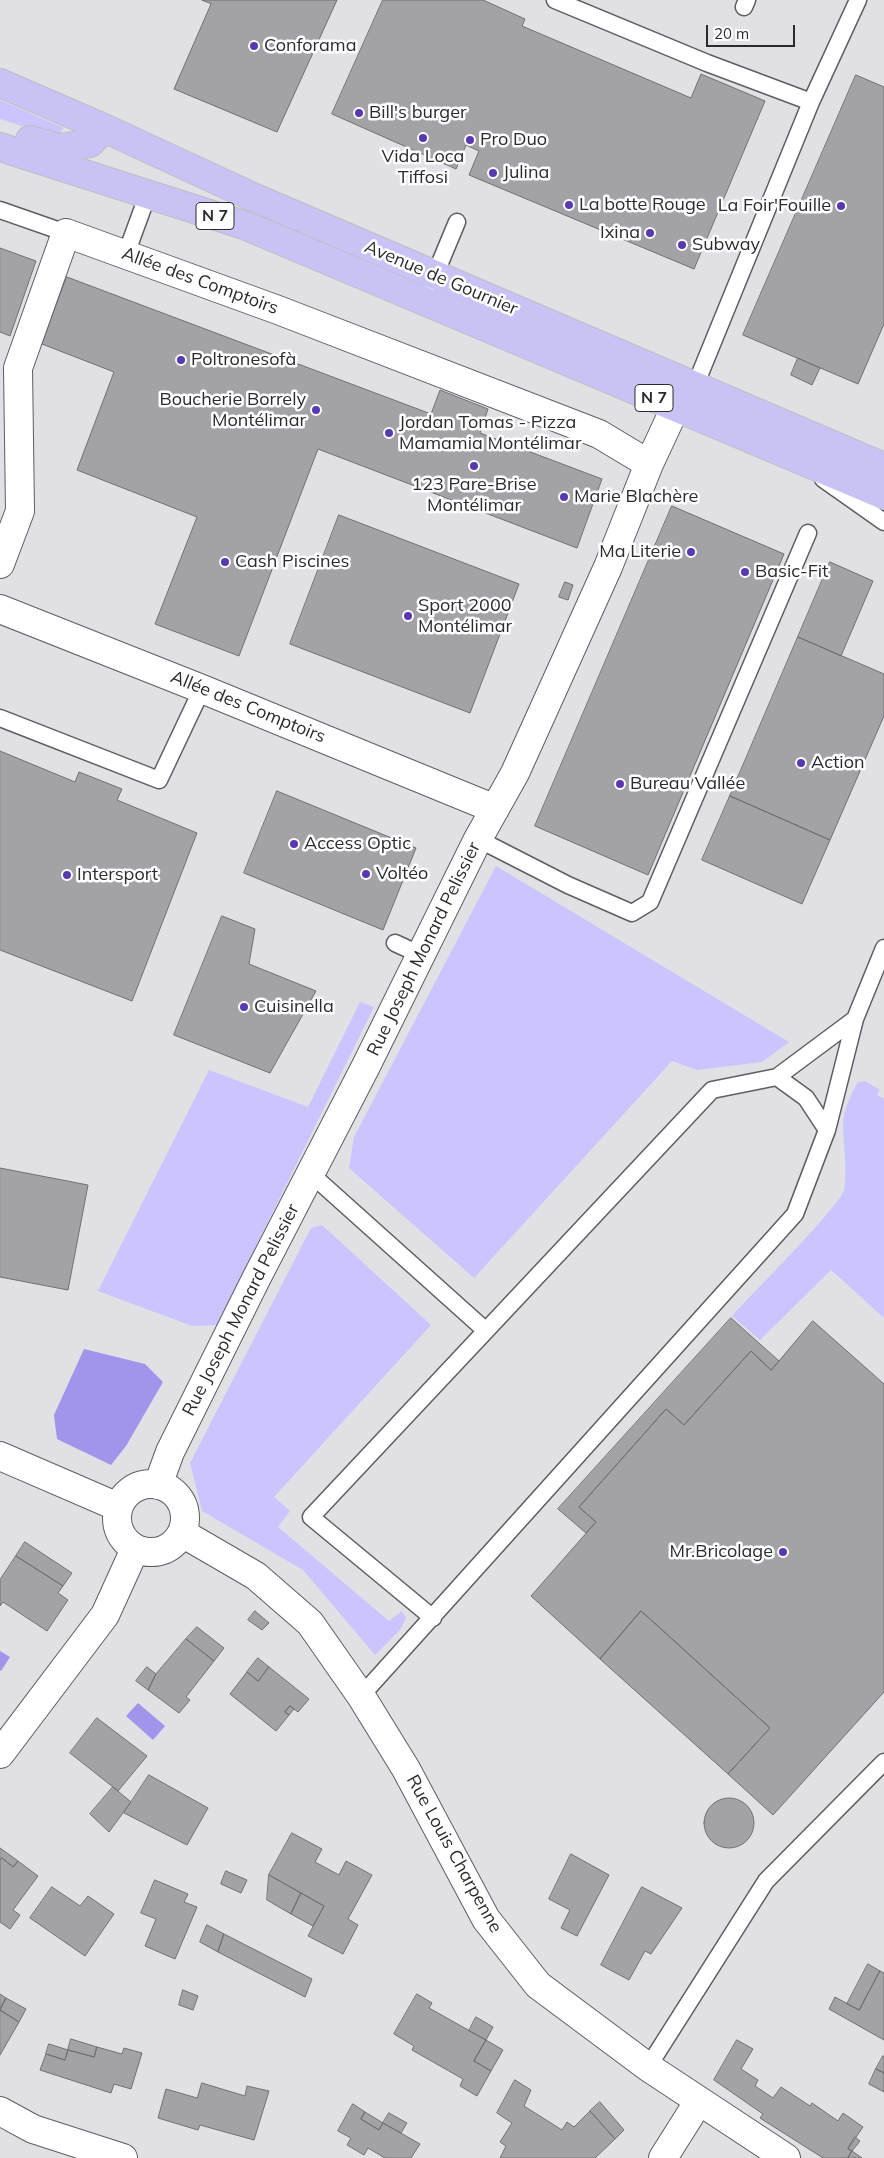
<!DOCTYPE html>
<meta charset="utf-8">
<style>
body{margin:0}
#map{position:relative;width:884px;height:2158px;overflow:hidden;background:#e0e0e5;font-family:Mulish,sans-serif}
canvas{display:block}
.scale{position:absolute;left:706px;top:25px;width:89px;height:22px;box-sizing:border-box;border:2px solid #2b2b2d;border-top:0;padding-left:6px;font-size:15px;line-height:18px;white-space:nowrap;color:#2b2b2d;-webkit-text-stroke:4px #fff;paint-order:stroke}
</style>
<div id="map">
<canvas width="884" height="2158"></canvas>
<div class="scale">20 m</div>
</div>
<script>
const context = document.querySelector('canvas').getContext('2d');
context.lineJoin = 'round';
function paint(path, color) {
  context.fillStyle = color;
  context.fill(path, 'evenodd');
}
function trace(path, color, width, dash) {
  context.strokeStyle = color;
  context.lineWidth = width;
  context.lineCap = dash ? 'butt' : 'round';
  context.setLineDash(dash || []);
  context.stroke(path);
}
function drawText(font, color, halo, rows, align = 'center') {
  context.font = font + ' Mulish,sans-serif';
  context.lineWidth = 5;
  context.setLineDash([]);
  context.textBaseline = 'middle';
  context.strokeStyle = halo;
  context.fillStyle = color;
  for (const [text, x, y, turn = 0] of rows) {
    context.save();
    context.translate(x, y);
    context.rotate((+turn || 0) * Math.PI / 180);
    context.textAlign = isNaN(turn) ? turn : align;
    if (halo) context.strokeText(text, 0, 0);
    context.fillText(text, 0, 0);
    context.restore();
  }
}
paint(new Path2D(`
 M0,100L64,128L56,137L0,119Z
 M496,866L789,1042L762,1062L697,1070L672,1061L474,1278L349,1168L354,1137Z
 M360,1002L374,1007L217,1325L192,1326L98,1291L209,1070L308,1107Z
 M865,1081L880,1090L877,1095L884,1099V1318L831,1270L760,1340L732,1316C749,1297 841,1205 844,1190C848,1168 843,1146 843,1125C843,1111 851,1094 858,1082Z
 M322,1225L431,1325L274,1497L290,1511L278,1527L389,1621L402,1611L406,1618L400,1630L375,1655L303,1570L202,1511L190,1463L311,1228Z`), '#cac5ff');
paint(new Path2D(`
 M84,1349L145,1364L163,1382L126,1446L111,1465L57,1439L54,1415Z
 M0,1651L10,1657L1,1671L0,1670Z
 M138,1703L165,1726L153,1740L126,1716Z`), '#a094eb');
const building = new Path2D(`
 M202,0H337L277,132L174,89L211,4Z
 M383,0H483L525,19L522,26L691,98L701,74L765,101L694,269L469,175L479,151L466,145L456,169L332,114Z
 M856,75L884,87V324L858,384L743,335Z
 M0,248L36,261L10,336L0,332Z
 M67,277L431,414L440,390L488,409L480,433L602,479L577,548L318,449L239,656L155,624L197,517L77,470L114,372L42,344Z
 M798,358L820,368L812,385L791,375Z
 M672,506L784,554L648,875L535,826Z
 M339,515L519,584L470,713L290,644Z
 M830,562L873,581L841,656L798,637Z
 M565,582L573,585L568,600L559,597Z
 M798,637L884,674V716L830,840L730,796Z
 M0,751L75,782L79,772L122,789L117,800L197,833L132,1001L0,950Z
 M277,791L416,848L383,930L244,873Z
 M730,796L830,840L802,904L702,860Z
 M222,916L255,929L249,964L316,991L270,1073L174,1035Z
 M0,1168L88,1185L68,1290L0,1277Z
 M731,1318L779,1361L771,1370L751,1351L684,1425L666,1409L579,1507L596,1522L586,1533L558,1509Z
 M813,1321L884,1384V1692L773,1815L728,1774L770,1728L658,1626L641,1611L600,1659L531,1596L596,1522L579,1507L666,1409L684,1425L751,1351L771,1370Z
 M25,1542L72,1573L63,1586L16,1556Z
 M16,1556L63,1586L58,1593L68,1600L47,1631L3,1602L0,1606V1580Z
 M255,1611L269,1623L262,1630L248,1620Z
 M641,1611L770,1728L728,1774L600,1659Z
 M197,1627L224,1648L214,1661L186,1639Z
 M186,1639L214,1661L186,1697L190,1700L179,1713L148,1690L156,1674Z
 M258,1658L269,1667L258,1681L247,1672Z
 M147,1667L156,1674L148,1690L136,1681Z
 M269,1667L309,1699L298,1712L290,1706L285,1712L289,1715L276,1731L230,1694L247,1672L258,1681Z
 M290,1706L294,1709L289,1715L285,1712Z
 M97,1718L147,1756L118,1791L70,1753Z
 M149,1775L208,1808L187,1845L124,1813Z
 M113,1787L131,1802L109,1832L90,1814Z
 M704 1823a25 25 0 1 1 50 0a25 25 0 1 1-50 0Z
 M292,1833L322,1849L315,1862L339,1875L346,1861L372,1875L348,1919L358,1925L343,1954L308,1936L324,1906L269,1875Z
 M0,1848L18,1861L13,1867L2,1858L0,1860Z
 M571,1854L609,1875L577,1936L561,1928L570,1910L549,1899Z
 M2,1858L13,1867L18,1861L38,1876L13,1910L20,1915L10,1929L0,1922V1860Z
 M226,1871L247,1880L241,1893L221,1884Z
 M269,1875L301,1893L291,1914L267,1900Z
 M155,1880L188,1894L184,1902L197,1907L175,1959L145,1946L156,1919L141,1913Z
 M52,1887L80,1906L88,1896L114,1914L85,1956L30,1918Z
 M642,1887L682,1908L651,1954L645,1951L629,1980L601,1965Z
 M301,1893L324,1906L313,1926L291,1914Z
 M207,1925L224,1934L218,1952L200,1942Z
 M224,1934L312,1979L305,1997L218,1952Z
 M868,1964L880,1971L859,2010L847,2004Z
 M880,1971L884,1973V2040L829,2009L835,1997L859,2010Z
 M183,1990L198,1996L193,2010L179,2005Z
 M0,1994L6,1998L0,2010Z
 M417,1994L432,2003L429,2008L486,2040L474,2061L491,2071L477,2096L460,2086L463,2079L412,2050L414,2046L394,2034Z
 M6,1998L26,2009L19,2022L0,2010Z
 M0,2010L19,2022L0,2055Z
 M476,2017L493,2027L486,2040L469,2031Z
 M71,2039L97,2047L94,2057L68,2050Z
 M486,2040L503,2050L491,2071L474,2061Z
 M737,2040L753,2049L741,2069L758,2080L755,2086L773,2098L781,2087L810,2106L812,2103L838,2121L843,2113L863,2127L848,2149L852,2151L848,2158H823L760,2118L763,2114L714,2080Z
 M49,2044L68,2050L65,2060L46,2054Z
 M97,2047L122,2054L124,2048L142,2053L131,2089L114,2084L111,2093L40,2070L46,2054L65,2060L68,2050L94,2057Z
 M883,2056H884V2073L876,2069Z
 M876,2069L884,2073V2092L869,2084Z
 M515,2080L531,2090L524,2106L562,2130L567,2122L574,2127L590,2111L615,2139L595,2158H500L506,2146L500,2142L512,2123L497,2113Z
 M202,2083L245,2096L247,2086L269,2091L254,2140L200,2125L198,2130L158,2118L166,2089L197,2098Z
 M600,2102L624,2130L615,2139L590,2111Z
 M353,2104L365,2112L361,2119L379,2130L383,2123L420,2144L411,2158H385L368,2148L364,2155L347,2145L351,2138L338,2131Z
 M365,2112L383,2123L379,2130L361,2119Z
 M389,2113L407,2123L401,2133L383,2123Z
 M855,2137L860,2141L852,2151L848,2149Z
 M852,2151L862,2158H848Z`);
paint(building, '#a2a2a7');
trace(building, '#707074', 1);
const lane = new Path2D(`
 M555,0L707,63L811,102
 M744,7L747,0
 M0,210L66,233
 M126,254L148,194
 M432,282L457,222
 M695,386L811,102L858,0
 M823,479L884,522
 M0,718L159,780L202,689
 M478,839L568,885L632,913L650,902L808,533
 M395,943L421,955
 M777,1077L806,1098L827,1130
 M311,1174L485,1330
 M433,1618L311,1517L712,1090L777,1077L855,1019
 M361,1696L795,1214L827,1130L855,1019L884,948
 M648,2067L766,1881L884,1762`);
const street = new Path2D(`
 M0,564L20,511L18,368L66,233L278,310L599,434L649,464
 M0,609L202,689L495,809
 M0,1456L118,1507
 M117 1518a34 34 0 1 1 68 0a34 34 0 1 1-68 0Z
 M158,1485L170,1452L256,1279L366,1066L478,839L515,773L608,567L649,464L676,406
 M182,1533L256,1576L310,1623L361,1696L406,1769L486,1919L538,1985L648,2067L786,2158
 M0,1754L105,1615L135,1549
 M0,2111L33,2129L123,2158
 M663,2158L699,2101`);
const primary = new Path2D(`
 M0,83L104,128L253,197L884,467
 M30,140L60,148L90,143L104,128
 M0,147L244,225L884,495`);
trace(lane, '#5e5d62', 19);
trace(street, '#5e5d62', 30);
trace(primary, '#bfbfc0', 30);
trace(lane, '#fff', 16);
trace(street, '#fff', 28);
trace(primary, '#c8c2f5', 28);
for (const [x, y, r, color] of [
 [254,46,5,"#5839b1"],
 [359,113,5,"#5839b1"],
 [423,138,5,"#5839b1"],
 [470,140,5,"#5839b1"],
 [493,173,5,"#5839b1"],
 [569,205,5,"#5839b1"],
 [841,206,5,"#5839b1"],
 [650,233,5,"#5839b1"],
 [682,245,5,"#5839b1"],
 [181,360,5,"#5839b1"],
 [316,410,5,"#5839b1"],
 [389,433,5,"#5839b1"],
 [474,466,5,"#5839b1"],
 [564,497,5,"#5839b1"],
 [691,552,5,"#5839b1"],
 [225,562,5,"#5839b1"],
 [745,572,5,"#5839b1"],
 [408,616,5,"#5839b1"],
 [801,763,5,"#5839b1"],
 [620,784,5,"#5839b1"],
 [294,844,5,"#5839b1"],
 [366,874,5,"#5839b1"],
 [67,875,5,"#5839b1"],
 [244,1007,5,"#5839b1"],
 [783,1552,5,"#5839b1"]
]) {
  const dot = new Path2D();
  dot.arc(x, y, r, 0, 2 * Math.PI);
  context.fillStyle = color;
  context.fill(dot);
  trace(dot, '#fff', 2);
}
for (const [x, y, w] of [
 [215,216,38],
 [654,398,38]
]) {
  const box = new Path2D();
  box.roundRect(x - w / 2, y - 13.5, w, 27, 4);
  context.fillStyle = '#fff';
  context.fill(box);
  trace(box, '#2b2b2d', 1);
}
drawText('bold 16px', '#2b2b2d', null, [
 ["N 7",215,216],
 ["N 7",654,398]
]);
drawText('18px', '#2b2b2d', '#fff', [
 ["Conforama",264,46],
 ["Bill's burger",369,113],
 ["Pro Duo",480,140],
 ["Vida Loca",423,157,"center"],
 ["Tiffosi",423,178,"center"],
 ["Julina",503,173],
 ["La botte Rouge",579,205],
 ["La Foir'Fouille",831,206,"right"],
 ["Ixina",640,233,"right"],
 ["Subway",692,245],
 ["Poltronesofà",191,360],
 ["Boucherie Borrely",306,400,"right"],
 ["Montélimar",306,421,"right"],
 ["Jordan Tomas - Pizza",399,423],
 ["Mamamia Montélimar",399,444],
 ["123 Pare-Brise",474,485,"center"],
 ["Montélimar",474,506,"center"],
 ["Marie Blachère",574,497],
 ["Ma Literie",681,552,"right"],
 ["Cash Piscines",235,562],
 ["Basic-Fit",755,572],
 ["Sport 2000",418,606],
 ["Montélimar",418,627],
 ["Action",811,763],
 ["Bureau Vallée",630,784],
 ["Access Optic",304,844],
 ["Voltéo",376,874],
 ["Intersport",77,875],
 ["Cuisinella",254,1007],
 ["Mr.Bricolage",773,1552,"right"]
], 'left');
drawText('18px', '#2b2b2d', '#fff', [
 ["Avenue de Gournier",441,278,23],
 ["Allée des Comptoirs",200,281,20],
 ["Allée des Comptoirs",248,707,22],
 ["Rue Joseph Monard Pelissier",424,949,-64],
 ["Rue Joseph Monard Pelissier",241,1310,-63],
 ["Rue Louis Charpenne",454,1854,61]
]);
</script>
